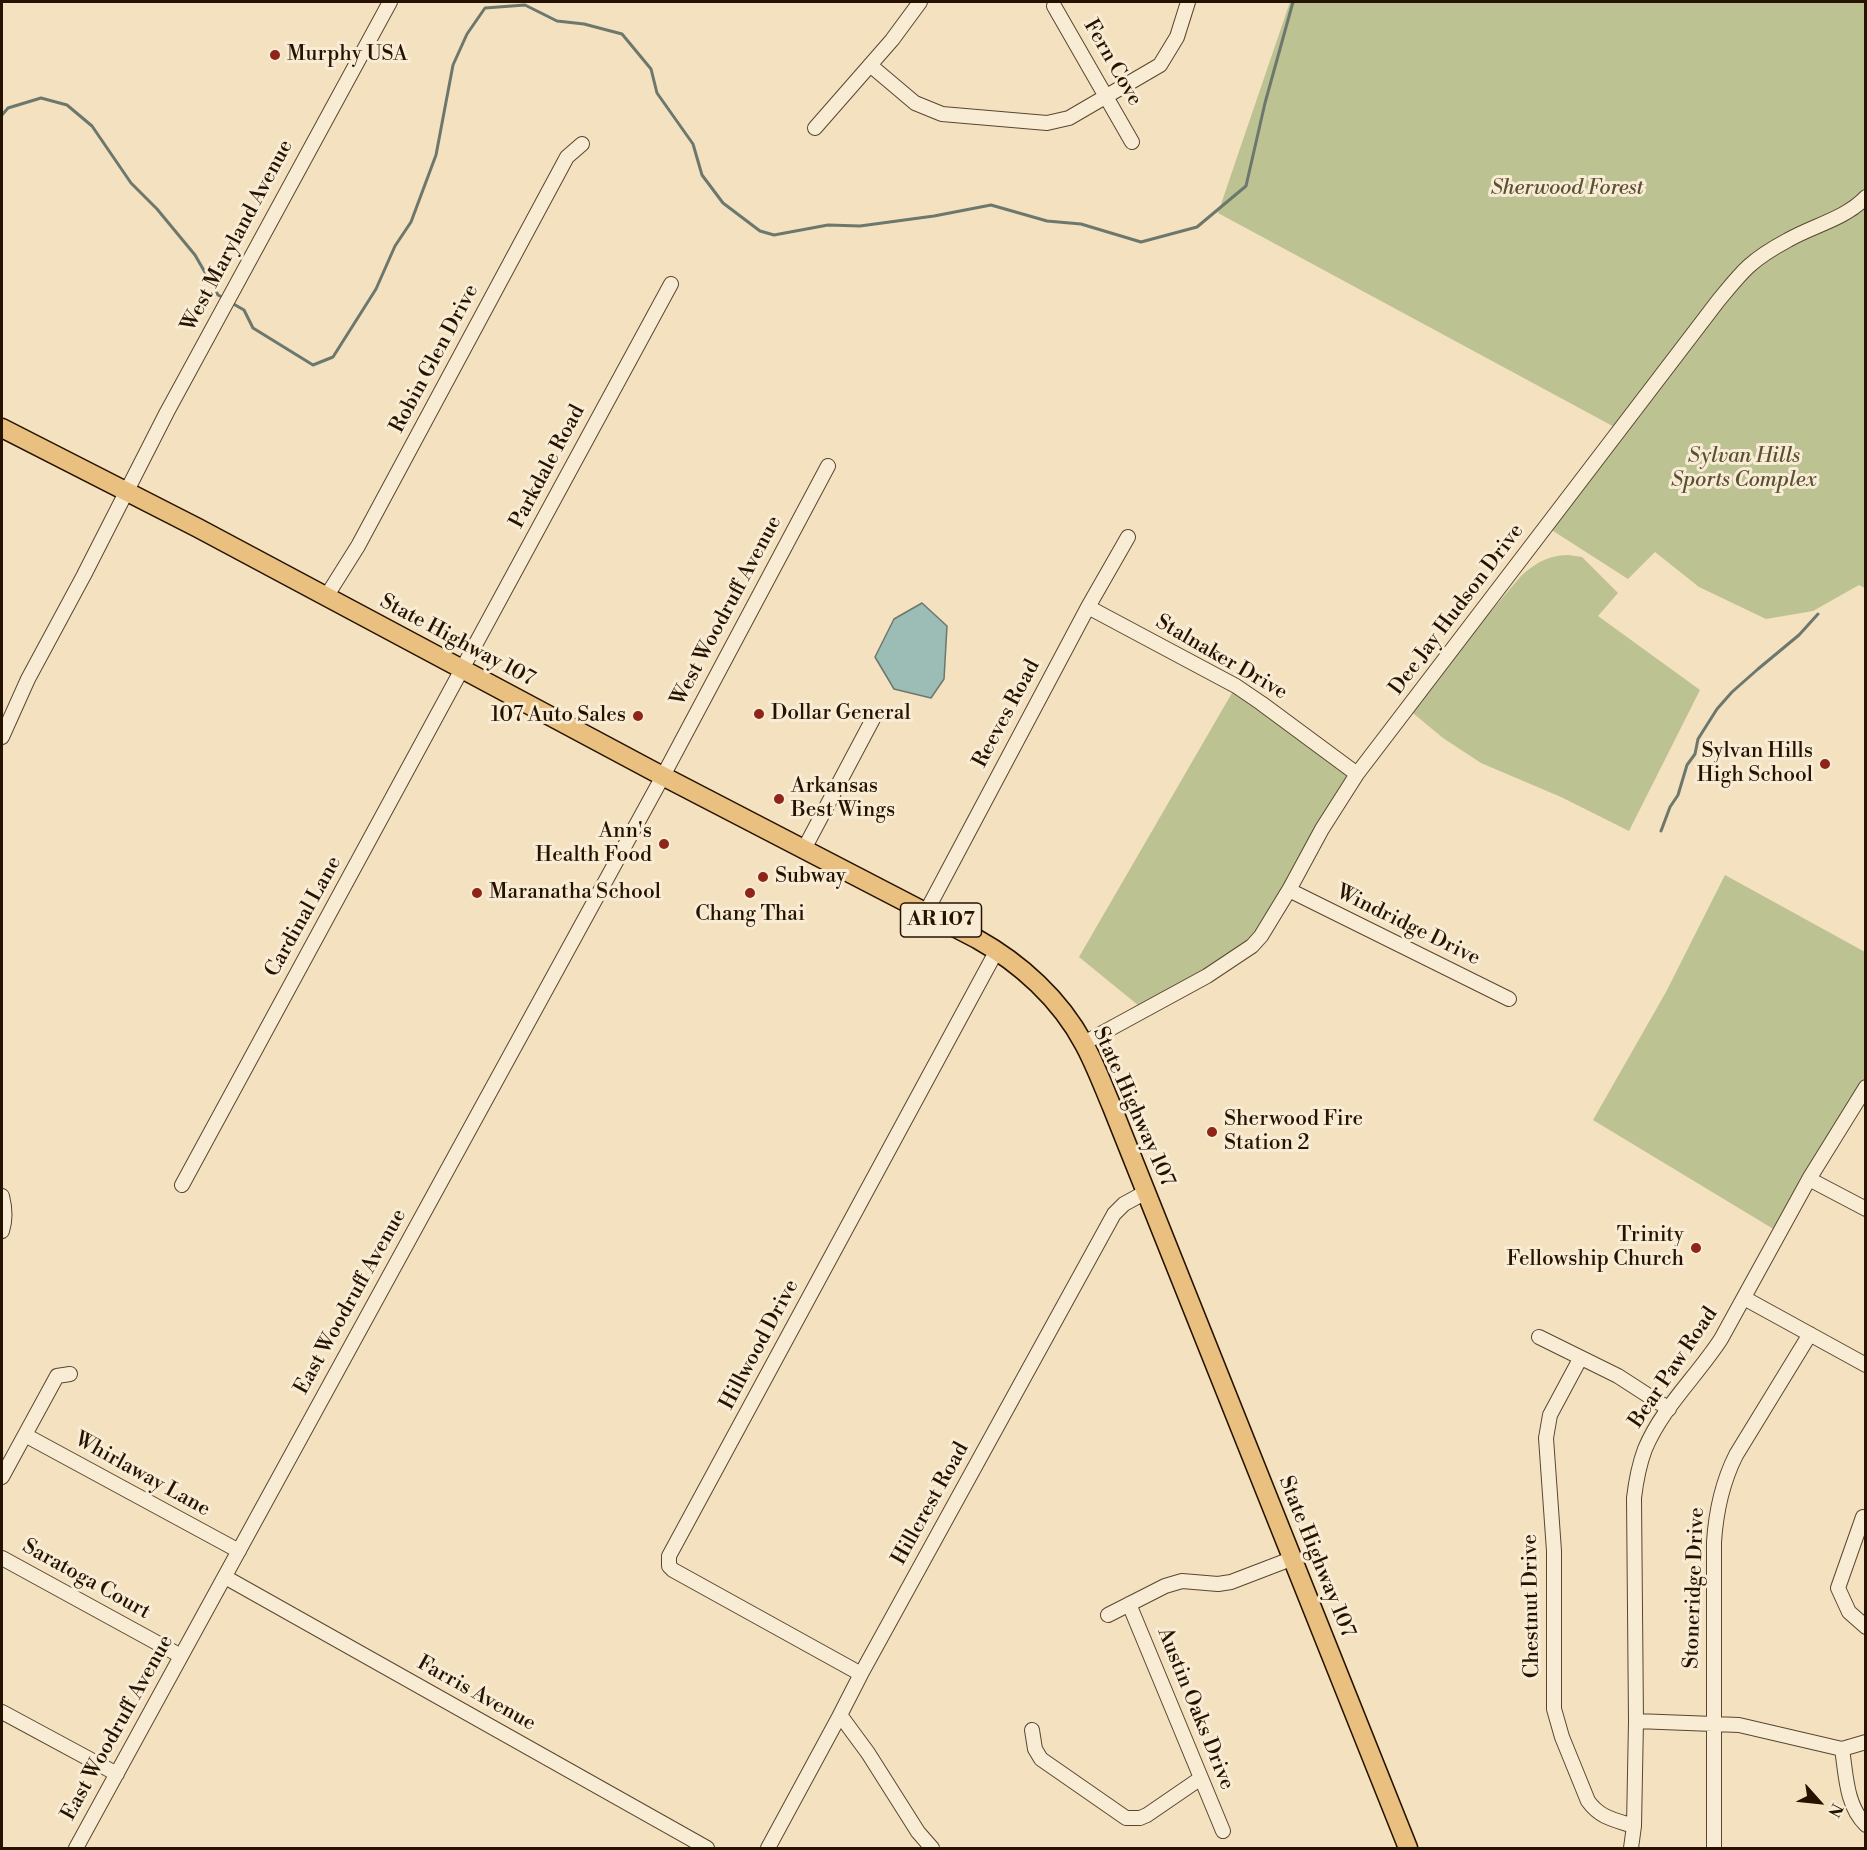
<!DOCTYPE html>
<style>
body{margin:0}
#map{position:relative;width:1867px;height:1850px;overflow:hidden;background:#f4e1bf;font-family:"Libre Bodoni",serif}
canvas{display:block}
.frame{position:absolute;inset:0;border:3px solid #251300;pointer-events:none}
.north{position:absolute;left:1789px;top:1772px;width:60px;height:60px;-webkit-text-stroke:4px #f8ecd5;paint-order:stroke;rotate:117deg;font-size:16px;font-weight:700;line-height:24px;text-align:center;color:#251300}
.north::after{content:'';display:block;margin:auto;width:21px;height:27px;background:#251300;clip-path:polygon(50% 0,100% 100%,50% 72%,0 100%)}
</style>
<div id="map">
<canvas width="1867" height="1850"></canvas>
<div class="frame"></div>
<div class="north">N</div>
</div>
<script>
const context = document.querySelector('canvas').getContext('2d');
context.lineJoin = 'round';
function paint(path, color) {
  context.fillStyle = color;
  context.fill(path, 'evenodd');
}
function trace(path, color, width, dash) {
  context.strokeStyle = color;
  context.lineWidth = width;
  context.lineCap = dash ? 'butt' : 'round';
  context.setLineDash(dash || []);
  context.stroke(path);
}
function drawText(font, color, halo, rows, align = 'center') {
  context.font = font + ' "Libre Bodoni",serif';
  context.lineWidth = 6;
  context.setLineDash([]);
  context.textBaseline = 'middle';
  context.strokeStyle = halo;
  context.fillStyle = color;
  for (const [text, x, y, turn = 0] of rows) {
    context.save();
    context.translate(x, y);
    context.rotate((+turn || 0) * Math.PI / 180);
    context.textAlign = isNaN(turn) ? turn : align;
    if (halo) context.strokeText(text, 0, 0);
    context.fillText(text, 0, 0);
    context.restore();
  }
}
paint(new Path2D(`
 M1290,2H1865V588L1859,585L1813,611L1766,619L1699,587L1655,552L1628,579L1547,527L1620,430L1218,213Z
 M1568,555L1582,557L1618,593L1598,616L1700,690L1629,831L1561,797L1481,763L1443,738L1408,709L1521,576C1537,562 1547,556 1568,555Z
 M1236,686L1357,774L1261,936L1144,1010L1079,957Z
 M1725,875L1865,952V1087L1780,1233L1593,1120L1666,992Z`), '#bcc291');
const water = new Path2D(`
 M922,603L947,626L944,679L931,698L894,689L875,657L894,619Z`);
paint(water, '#9cbcb6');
trace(water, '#6c786d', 1.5);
trace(new Path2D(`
 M2,115L8,108L41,98L67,105L92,126L131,183L157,209L195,255L218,295L224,298
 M230,302L244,310L253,328L313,365L333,357L376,289L395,246L411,222L436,155L453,65L467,34L485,8L525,5L557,21L584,24L622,34L651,69L657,93L693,144L702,175L723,203L760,231L774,235L828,225L860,226L934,216L991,205L1047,221L1081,224L1141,242L1197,227L1246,186L1265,103L1293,2
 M1661,831L1670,807L1678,795L1687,765L1695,754L1698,739L1717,709L1732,692L1758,669L1799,635L1818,614`), '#6c786d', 3);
const minor = new Path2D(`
 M1054,6L1132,142
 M870,65L915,103L942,114L1047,123L1069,118L1160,65L1177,37L1188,2
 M815,128L892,40L920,2
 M326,597L358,546L567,157L582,144
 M1088,607L1236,686L1261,703L1357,774
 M2,737L28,679L84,575L167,412L390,2
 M804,849L874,717
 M1289,890L1509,999
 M926,912L1088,607L1128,537
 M1084,1043L1207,976L1252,946L1261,936L1289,890L1322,829L1357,774L1718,301C1728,289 1738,276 1749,266C1761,255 1775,247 1788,240C1814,225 1845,219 1866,197
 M1809,1179L1866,1209
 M182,1185L671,284
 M2,1196C5,1208 6,1219 2,1231
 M1744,1298L1866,1365
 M1539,1337L1618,1376L1669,1409
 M1580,1359L1550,1415L1546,1438L1554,1551V1709L1562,1737L1588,1801C1600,1818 1615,1820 1634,1826
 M25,1435L239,1551
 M2,1477L57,1376L70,1374
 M1863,1517L1838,1588L1849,1612L1866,1627
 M2,1558L181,1656
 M225,1577L707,1848
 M1129,1604L1223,1831
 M1108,1615L1165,1586L1182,1581L1218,1584L1231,1582L1291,1559
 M861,1674L673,1570L669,1566V1556L997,950
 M2,1712L117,1774
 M840,1715L868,1753L918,1832L932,1848
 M1636,1721L1739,1725L1842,1749L1866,1742
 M1032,1730L1035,1749L1041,1759L1126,1818H1140L1147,1815L1201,1778
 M1842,1749C1846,1774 1846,1806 1866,1825
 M76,1848L663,776L828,466
 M768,1848L840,1715L861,1674L1114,1214L1124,1204L1146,1192
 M1631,1848L1634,1826L1636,1721L1634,1498C1636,1481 1639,1465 1645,1449C1662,1408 1697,1376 1721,1339L1809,1179L1866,1087
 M1714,1848V1542C1716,1511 1722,1483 1736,1455L1810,1334`);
const major = new Path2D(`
 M2,428L198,528L653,771L977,939C1020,963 1060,999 1084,1044C1095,1064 1103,1086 1112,1107L1408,1848`);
trace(minor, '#594630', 16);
trace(major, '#251300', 21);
trace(minor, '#f8ecd5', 14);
trace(major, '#eac080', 18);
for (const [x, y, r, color] of [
 [275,55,6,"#8f2418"],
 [759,714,6,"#8f2418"],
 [638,716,6,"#8f2418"],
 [1825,764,6,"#8f2418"],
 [779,799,6,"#8f2418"],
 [664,844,6,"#8f2418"],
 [763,877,6,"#8f2418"],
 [477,893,6,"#8f2418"],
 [750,893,6,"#8f2418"],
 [1212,1132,6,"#8f2418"],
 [1696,1248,6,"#8f2418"]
]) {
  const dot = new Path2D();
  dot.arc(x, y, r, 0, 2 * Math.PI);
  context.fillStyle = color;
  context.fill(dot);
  trace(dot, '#f8ecd5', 2);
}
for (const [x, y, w] of [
 [941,920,81]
]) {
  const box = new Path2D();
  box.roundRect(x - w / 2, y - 17, w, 34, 4.5);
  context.fillStyle = '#f8ecd5';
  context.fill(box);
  trace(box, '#251300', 1.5);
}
drawText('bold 20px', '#251300', null, [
 ["AR 107",941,920]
]);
drawText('21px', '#251300', '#f8ecd5', [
 ["Murphy USA",287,55],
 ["Dollar General",771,714],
 ["107 Auto Sales",626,716,"right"],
 ["Sylvan Hills",1813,752,"right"],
 ["High School",1813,776,"right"],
 ["Arkansas",791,787],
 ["Best Wings",791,811],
 ["Ann's",652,832,"right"],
 ["Health Food",652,856,"right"],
 ["Subway",775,877],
 ["Maranatha School",489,893],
 ["Chang Thai",750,915,"center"],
 ["Sherwood Fire",1224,1120],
 ["Station 2",1224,1144],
 ["Trinity",1684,1236,"right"],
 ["Fellowship Church",1684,1260,"right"]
], 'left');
drawText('21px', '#251300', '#f8ecd5', [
 ["Fern Cove",1112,63,60],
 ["West Maryland Avenue",238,236,-62],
 ["Robin Glen Drive",435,359,-62],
 ["Parkdale Road",548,467,-62],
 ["Dee Jay Hudson Drive",1457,610,-53],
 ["West Woodruff Avenue",727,611,-62],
 ["State Highway 107",457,641,28],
 ["Stalnaker Drive",1221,658,30],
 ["Reeves Road",1007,714,-62],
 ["Cardinal Lane",304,917,-61],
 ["Windridge Drive",1408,926,26],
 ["State Highway 107",1133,1107,66],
 ["East Woodruff Avenue",351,1302,-61],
 ["Hillwood Drive",760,1345,-62],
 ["Bear Paw Road",1674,1368,-56],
 ["Whirlaway Lane",142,1475,29],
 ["Hillcrest Road",931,1504,-61],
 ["State Highway 107",1316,1557,68],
 ["Saratoga Court",86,1580,29],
 ["Stoneridge Drive",1695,1588,-88],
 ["Chestnut Drive",1532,1606,-91],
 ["Farris Avenue",476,1694,29],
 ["Austin Oaks Drive",1195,1709,68],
 ["East Woodruff Avenue",118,1728,-61]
]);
drawText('italic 21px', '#5a5033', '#f8ecd5', [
 ["Sherwood Forest",1567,189],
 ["Sylvan Hills",1744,457],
 ["Sports Complex",1744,481]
]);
</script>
